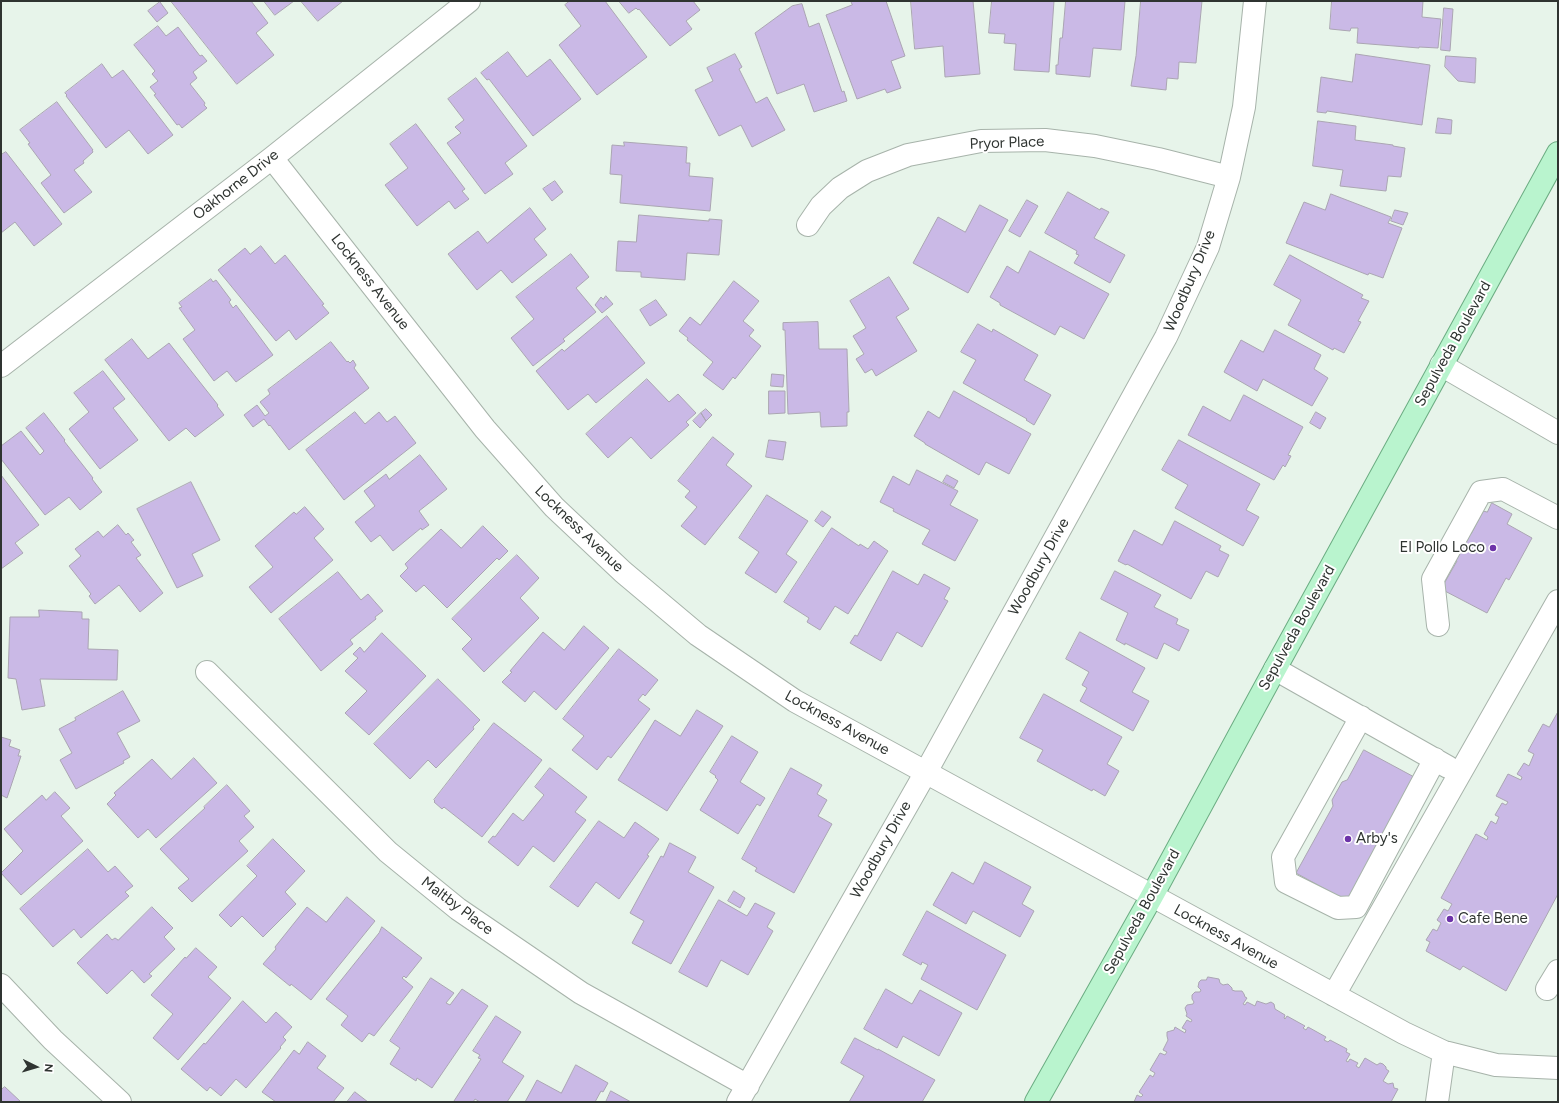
<!DOCTYPE html>
<style>
body{margin:0}
#map{position:relative;width:1559px;height:1103px;overflow:hidden;background:#e7f4ea;font-family:Figtree,sans-serif}
canvas{display:block}
.frame{position:absolute;inset:0;border:2px solid #2f3431;pointer-events:none}
.north{position:absolute;left:16px;top:1047px;width:40px;height:40px;-webkit-text-stroke:3px #fff;paint-order:stroke;rotate:95deg;font-size:11px;font-weight:700;line-height:16px;text-align:center;color:#2f3431}
.north::after{content:'';display:block;margin:auto;width:14px;height:18px;background:#2f3431;clip-path:polygon(50% 0,100% 100%,50% 72%,0 100%)}
</style>
<div id="map">
<canvas width="1559" height="1103"></canvas>
<div class="frame"></div>
<div class="north">N</div>
</div>
<script>
const context = document.querySelector('canvas').getContext('2d');
context.lineJoin = 'round';
function paint(path, color) {
  context.fillStyle = color;
  context.fill(path, 'evenodd');
}
function trace(path, color, width, dash) {
  context.strokeStyle = color;
  context.lineWidth = width;
  context.lineCap = dash ? 'butt' : 'round';
  context.setLineDash(dash || []);
  context.stroke(path);
}
function drawText(font, color, halo, rows, align = 'center') {
  context.font = font + ' Figtree,sans-serif';
  context.lineWidth = 4;
  context.setLineDash([]);
  context.textBaseline = 'middle';
  context.strokeStyle = halo;
  context.fillStyle = color;
  for (const [text, x, y, turn = 0] of rows) {
    context.save();
    context.translate(x, y);
    context.rotate((+turn || 0) * Math.PI / 180);
    context.textAlign = isNaN(turn) ? turn : align;
    if (halo) context.strokeText(text, 0, 0);
    context.fillText(text, 0, 0);
    context.restore();
  }
}
const building = new Path2D(`
 M171,1H251L268,23L256,33L274,55L237,84Z
 M264,1H294L275,15Z
 M301,1H343L318,21Z
 M570,1H605L647,57L597,95L559,45L581,26L565,5Z
 M619,1H693L700,10L686,21L692,29L670,46L639,9L638,10L636,8L629,13Z
 M851,1H886L905,56L891,61L901,88L887,93L885,89L857,99L826,15L852,5Z
 M911,1H973L980,74L945,77L943,46L915,49Z
 M992,1H1054L1049,72L1014,70L1016,44L1004,43L1005,34L989,33Z
 M1066,1H1125L1121,50L1093,48L1090,77L1056,74V65H1058L1060,38H1062Z
 M1141,1H1202L1196,63L1179,62L1178,79L1167,78L1166,90L1131,86L1136,56Z
 M1332,1H1423L1422,17L1441,19L1438,48L1419,47V48L1357,43L1358,28H1351L1350,31L1330,29Z
 M160,2L168,13L157,22L148,11Z
 M802,4L809,27L819,23L842,92L844,91L847,101L814,112L804,84L777,94L755,33L792,6Z
 M1444,8L1453,9L1450,51L1441,50Z
 M158,26L166,36L178,27L200,56L202,55L207,61L193,72L197,78L190,84L205,103L204,105L207,108L182,128L179,124L177,125L154,95L156,94L150,87L158,81L152,74L155,71L134,45Z
 M508,52L527,77L550,59L581,99L533,136L489,79L487,80L481,73Z
 M735,54L742,67L739,69L756,103L767,97L785,130L752,147L741,125L719,136L695,90L713,81L707,68Z
 M1356,54L1430,65L1422,125L1327,111L1326,113L1317,112L1321,77L1352,82Z
 M1446,56L1476,58L1475,83L1458,81L1445,67Z
 M102,64L112,78L123,70L173,135L148,154L129,130L106,148L66,96L67,95L65,93Z
 M476,78L527,146L505,163L513,174L485,194L447,143L461,133L455,127L464,120L448,99Z
 M57,102L93,150H92L93,152L83,161L84,163L74,170L92,192L64,213L41,183L51,175L28,144L30,143L20,130Z
 M1438,118L1452,120L1451,134L1436,133Z
 M1318,121L1356,126L1355,140L1393,145V146L1405,148L1401,177L1388,176L1386,191L1340,186L1343,170L1313,166Z
 M416,124L465,189L462,191L469,199L455,209L449,201L417,226L385,185L408,168L390,144Z
 M624,142L687,147L686,163H690L689,176L713,178L710,211L620,203L622,175L610,174L612,145L624,146Z
 M6,152L62,224L34,246L15,222L1,233V155Z
 M555,181L563,192L552,201L543,189Z
 M1068,192L1100,210L1101,208L1109,212L1094,238L1125,255L1110,283L1074,263L1079,255L1076,254L1077,251L1045,233Z
 M1331,194L1391,217L1388,223L1402,228L1383,278L1369,273L1368,275L1286,243L1304,202L1325,210Z
 M1027,200L1038,206L1020,237L1009,231Z
 M980,205L1008,220L968,293L913,263L938,217L965,232Z
 M530,208L546,229L534,239L547,255L512,283L501,270L477,290L448,254L478,231L487,243Z
 M1395,210L1408,213L1403,225L1391,221Z
 M639,215L709,221V219L722,220L719,255L687,253L685,280L641,277V272L616,271L618,241L636,242Z
 M261,246L275,264L285,255L324,304L322,305L329,313L296,340L289,330L276,341L218,270L245,248L250,254Z
 M1030,251L1109,294L1084,339L1060,326L1055,335L1000,305V303L990,297L1007,266L1018,273Z
 M571,254L589,277L576,288L596,312L563,339L565,341L533,366L511,338L534,319L516,297Z
 M1290,255L1363,295L1361,298L1369,301L1358,321L1361,322L1344,353L1334,348L1333,350L1288,325L1301,300L1274,285Z
 M889,277L909,309L896,317L917,351L876,376L872,369L865,373L856,359L864,354L853,336L866,328L850,301Z
 M211,279L213,282L216,280L231,300L229,302L233,308L236,305L273,355L236,382L227,371L214,381L183,339L195,330L179,308L182,307L179,303Z
 M734,281L759,301L743,321L754,330L749,336L761,346L735,379L733,377L723,390L703,375L713,362L687,340L688,338L679,331L690,317L700,325Z
 M606,296L613,304L602,313L595,305L601,297L603,299Z
 M656,300L667,315L650,326L640,310Z
 M607,316L645,363L596,403L588,394L568,410L536,371L562,349L564,351Z
 M818,322L819,349H847L849,412H847V426L821,427L820,412L788,414L785,330H783V323Z
 M978,324L992,332L993,329L1038,355L1024,380L1051,395L1034,425L1026,420L1027,419L963,383L976,360L961,352Z
 M1275,330L1321,355L1314,369L1328,378L1312,406L1263,379L1257,391L1224,372L1241,340L1263,352Z
 M132,339L148,359L169,343L218,405L217,406L224,415L195,437L186,428L169,441L105,360Z
 M331,342L347,362L348,361L350,363L353,360L356,365L354,368L369,388L289,450L270,425L269,426L264,419L253,427L244,415L257,405L265,416L269,413L260,402L270,394L268,390Z
 M103,371L125,399L113,408L138,440L100,469L69,429L89,412L74,393Z
 M772,374L784,375L783,387L771,386Z
 M647,379L669,402L678,394L696,413L686,422L689,425L651,459L631,437L608,458L586,434Z
 M769,391H785V413L769,414Z
 M954,391L1031,434L1009,474L986,462L979,475L925,444V443L914,436L928,411L939,418Z
 M1244,395L1303,427L1288,455L1291,456L1285,467L1283,465L1274,480L1188,435L1203,406L1230,421Z
 M706,409L712,415L706,421L701,413Z
 M355,412L365,424L379,412L387,422L395,416L416,443L344,500L306,450Z
 M1316,412L1326,418L1320,429L1310,423Z
 M44,413L65,440L64,441L93,478L92,479L102,492L80,510L69,497L45,515L1,459V446L21,431L40,455L44,451L26,428Z
 M701,413L706,421L700,428L693,421Z
 M713,437L734,454L726,465L752,486L705,545L681,526L697,507L685,497L690,491L678,481Z
 M769,440L786,442L783,460L766,457Z
 M1179,440L1260,484L1246,510L1259,517L1243,546L1175,508L1188,485L1162,470Z
 M420,455L447,489L419,511L429,525L422,530L421,528L393,551L380,535L371,542L355,522L375,506L364,491L386,474L389,479Z
 M917,470L958,491L950,505L978,520L955,561L922,544L930,530L893,511L894,509L880,502L893,476L909,485Z
 M1,475L39,525L15,543L23,553L1,569Z
 M947,475L958,481L954,488L943,482Z
 M191,482L220,540L192,554L203,576L177,588L137,509Z
 M767,495L808,521L786,554L797,562L776,593L745,573L759,552L739,538Z
 M1492,503L1512,514L1507,524L1532,538L1509,580L1506,578L1487,613L1441,589L1457,561L1453,559L1468,532L1471,534L1483,511L1487,512Z
 M305,507L324,529L314,538L333,560L271,613L249,587L273,567L255,546L294,512L296,514Z
 M822,511L831,517L823,527L815,521Z
 M1175,521L1221,546L1219,550L1229,555L1218,577L1206,571L1191,599L1127,564L1126,565L1118,561L1134,530L1162,545Z
 M118,525L126,535L128,533L134,540L131,542L141,555L136,558L163,593L140,612L119,585L95,604L89,596L91,594L69,566L81,556L75,549L98,531L103,537Z
 M483,526L508,551L499,560L497,558L447,608L424,585L416,592L400,576L408,568L405,564L441,529L461,548Z
 M832,528L859,546L860,544L868,549L874,541L888,551L848,614L835,606L820,630L807,622L809,618L784,602Z
 M517,555L539,578L520,598L539,618L484,672L462,649L472,639L452,619Z
 M893,571L918,585L924,574L950,588L944,599L948,601L922,647L897,632L881,661L850,643L855,635L857,636Z
 M1115,571L1161,595L1154,607L1178,619L1176,624L1189,630L1179,651L1164,643L1157,659L1125,643V645L1116,640L1128,613L1101,599Z
 M338,572L361,600L368,594L383,611L375,617L376,619L350,640L353,644L321,671L279,619Z
 M39,610L82,612V619H89L88,649L118,650L117,680L40,679L45,706L22,710L16,679L8,678L10,617H39Z
 M584,626L609,648L556,710L534,691L525,702L502,682L512,672L510,671L543,632L564,650Z
 M1080,632L1145,668L1132,692L1149,701L1133,731L1080,701L1087,688L1082,685L1089,672L1066,659Z
 M382,633L426,676L369,735L345,713L367,691L345,671L358,658L353,654L360,647L364,652Z
 M619,649L658,680L645,696L643,694L638,700L650,709L611,758L608,756L597,770L572,750L584,736L563,719Z
 M438,679L480,720L473,727L474,729L436,768L428,760L410,779L374,744Z
 M123,691L140,721L117,733L130,757L123,761L124,763L76,789L60,760L72,753L59,729L76,720L75,718Z
 M1044,694L1122,737L1107,764L1119,771L1105,796L1093,789L1092,791L1037,761L1043,750L1020,738Z
 M697,710L723,726L667,811L618,780L655,720L680,736Z
 M1558,712V894L1506,991L1463,966L1460,970L1426,951L1430,942L1426,940L1433,929L1437,931L1441,923L1437,920L1444,909L1448,911L1452,904L1441,898L1476,834L1487,840L1488,837L1484,834L1491,821L1496,824L1499,817L1495,815L1502,803L1506,805L1508,802L1496,796L1508,774L1521,780L1522,777L1517,774L1524,763L1529,766L1534,754L1528,751L1543,724L1549,727Z
 M494,723L542,760L482,837L444,807L442,809L434,802L435,801L434,800Z
 M732,736L758,752L740,782L765,798L760,806L757,804L738,834L700,810L718,780L715,777L716,776L710,772Z
 M1,737L11,740L9,746L20,750L18,756H21L7,798L1,795Z
 M1364,750L1416,778L1347,901L1296,873L1333,806L1332,800L1342,782L1347,780Z
 M194,758L217,783L156,838L148,829L138,838L107,804L116,795L114,793L152,759L171,779Z
 M550,768L587,797L575,812L586,820L554,862L533,846L518,866L488,842L493,836L495,837L513,813L523,821L544,795L535,787Z
 M791,768L822,785L817,794L827,800L818,816L832,824L794,893L755,871L757,868L742,859Z
 M227,785L250,811L244,816L254,827L239,841L248,851L192,902L178,888L189,879L160,849L205,808L204,807Z
 M55,792L70,808L61,816L83,841L21,895L1,873L23,851L4,829L42,795L46,800Z
 M599,821L624,838L635,822L659,839L647,855L649,856L619,899L596,882L578,907L550,887Z
 M273,839L305,871L285,892L296,904L263,937L242,916L231,927L219,915L257,876L247,866Z
 M670,843L696,857L688,872L714,887L671,964L632,943L644,921L630,913L661,856L663,857Z
 M88,849L108,872L115,866L133,886L125,892L129,896L81,938L74,929L53,947L20,909Z
 M985,862L1031,887L1022,904L1034,911L1020,937L973,911L966,924L933,905L952,872L973,884Z
 M734,891L745,898L740,908L728,901Z
 M347,897L375,921L311,1000L291,984L290,986L263,964L276,949L275,947L307,907L326,922Z
 M719,900L747,916L755,903L775,913L767,927L773,931L748,975L721,960L707,987L679,972Z
 M152,907L173,928L164,937L175,949L149,974L152,976L144,983L132,970L107,994L77,963L107,934L112,940L115,938L118,940Z
 M927,911L1006,955L977,1010L921,979L928,965L922,962L921,965L903,955Z
 M382,927L422,958L406,978L404,976L402,978L413,987L374,1036L369,1033L362,1042L341,1025L348,1016L326,999L379,933Z
 M196,948L217,967L208,977L231,998L178,1060L153,1038L173,1014L151,995L185,957L186,958Z
 M1208,977L1219,979L1220,983L1223,985L1228,984L1232,988V990L1235,991H1242L1244,994L1245,997L1247,998L1243,1004L1245,1005L1247,1002L1255,1006L1257,1001L1266,1004L1271,1002L1274,1004L1275,1009L1285,1015L1284,1018L1285,1019L1287,1016L1305,1026L1303,1028L1306,1030L1308,1027L1326,1037L1324,1040L1328,1042L1330,1040L1347,1049L1346,1052L1350,1054L1346,1061L1348,1062L1350,1059L1358,1063L1356,1066L1359,1068L1365,1058L1377,1065L1380,1063L1383,1064L1386,1067V1069L1389,1071L1383,1081L1388,1084L1393,1083L1394,1088L1398,1089L1391,1102H1134L1137,1095L1141,1097L1143,1095L1139,1092L1150,1075L1153,1077L1155,1073L1150,1070L1160,1053L1165,1055L1167,1052L1163,1050L1168,1040L1167,1036V1032L1174,1030L1175,1027L1185,1033L1186,1030L1182,1028L1187,1020L1191,1022L1192,1020L1186,1016L1187,1014L1185,1008L1187,1005L1193,1004L1194,1002L1192,999V995L1195,992H1200L1201,990L1198,987L1199,982L1201,980H1206Z
 M431,978L454,993L446,1003L450,1005L462,989L488,1006L432,1088L417,1078L416,1081L390,1064L400,1048L390,1041Z
 M886,989L912,1004L920,990L962,1013L939,1056L903,1036L897,1048L864,1029Z
 M243,1001L266,1023L276,1012L292,1027L283,1037L286,1040L280,1047L281,1048L246,1088L236,1079L221,1096L210,1087L207,1091L181,1069L204,1043L205,1044Z
 M496,1016L521,1032L502,1062L524,1076L507,1102H480L475,1099L473,1102H455L454,1101L481,1059L478,1058L480,1055L473,1051Z
 M855,1038L878,1050V1049L935,1080L922,1102H849L864,1076L841,1063Z
 M308,1042L326,1056L317,1068L344,1088L333,1102H276L262,1092L294,1050L299,1054Z
 M576,1065L608,1083L603,1092L601,1091L595,1102H525L537,1080L561,1093Z
 M5,1087L21,1102H1V1090Z
 M611,1091L631,1102H606Z
 M355,1092L368,1102H347Z`);
paint(building, '#cab9e6');
trace(building, '#aaa5b2', 1);
const minor = new Path2D(`
 M272,158L485,429L554,507L623,572L698,635L795,701L1404,1033L1444,1052L1496,1065L1558,1068
 M808,225L821,206L840,188L867,171L908,155L981,141L1045,140L1095,146L1158,159L1229,177
 M1441,365L1558,433
 M1,366L272,158L469,1
 M1438,625L1433,579L1481,492L1503,489L1558,518
 M1275,669L1448,767
 M207,672L388,852L458,909L581,993L748,1086
 M1361,717L1283,857L1286,882L1338,908L1356,907L1435,759
 M1,985L53,1040L120,1102
 M1547,989L1558,971
 M1334,995L1558,601
 M738,1102L926,772L1166,337L1208,247L1229,177L1244,107L1255,1
 M1437,1102L1444,1052`);
const major = new Path2D(`
 M1036,1102L1152,896L1275,669L1558,153`);
trace(minor, '#a7b3aa', 24);
trace(major, '#6bac82', 24);
trace(minor, '#fff', 22);
trace(major, '#b9f4ce', 22);
for (const [x, y, r, color] of [
 [1493,548,4,"#6d33a9"],
 [1348,839,4,"#6d33a9"],
 [1450,919,4,"#6d33a9"]
]) {
  const dot = new Path2D();
  dot.arc(x, y, r, 0, 2 * Math.PI);
  context.fillStyle = color;
  context.fill(dot);
  trace(dot, '#fff', 1.5);
}
drawText('15px', '#2f3431', '#fff', [
 ["Pryor Place",1007,143,-2],
 ["Oakhorne Drive",236,185,-38],
 ["Woodbury Drive",1190,281,-67],
 ["Lockness Avenue",370,282,52],
 ["Sepulveda Boulevard",1453,344,-61],
 ["Lockness Avenue",579,529,44],
 ["Woodbury Drive",1039,567,-61],
 ["Sepulveda Boulevard",1297,628,-61],
 ["Lockness Avenue",837,723,29],
 ["Woodbury Drive",881,850,-61],
 ["Maltby Place",457,906,37],
 ["Sepulveda Boulevard",1142,912,-61],
 ["Lockness Avenue",1226,937,29]
]);
drawText('15px', '#2f3431', '#fff', [
 ["El Pollo Loco",1485,548,"right"],
 ["Arby's",1356,839],
 ["Cafe Bene",1458,919]
], 'left');
</script>
